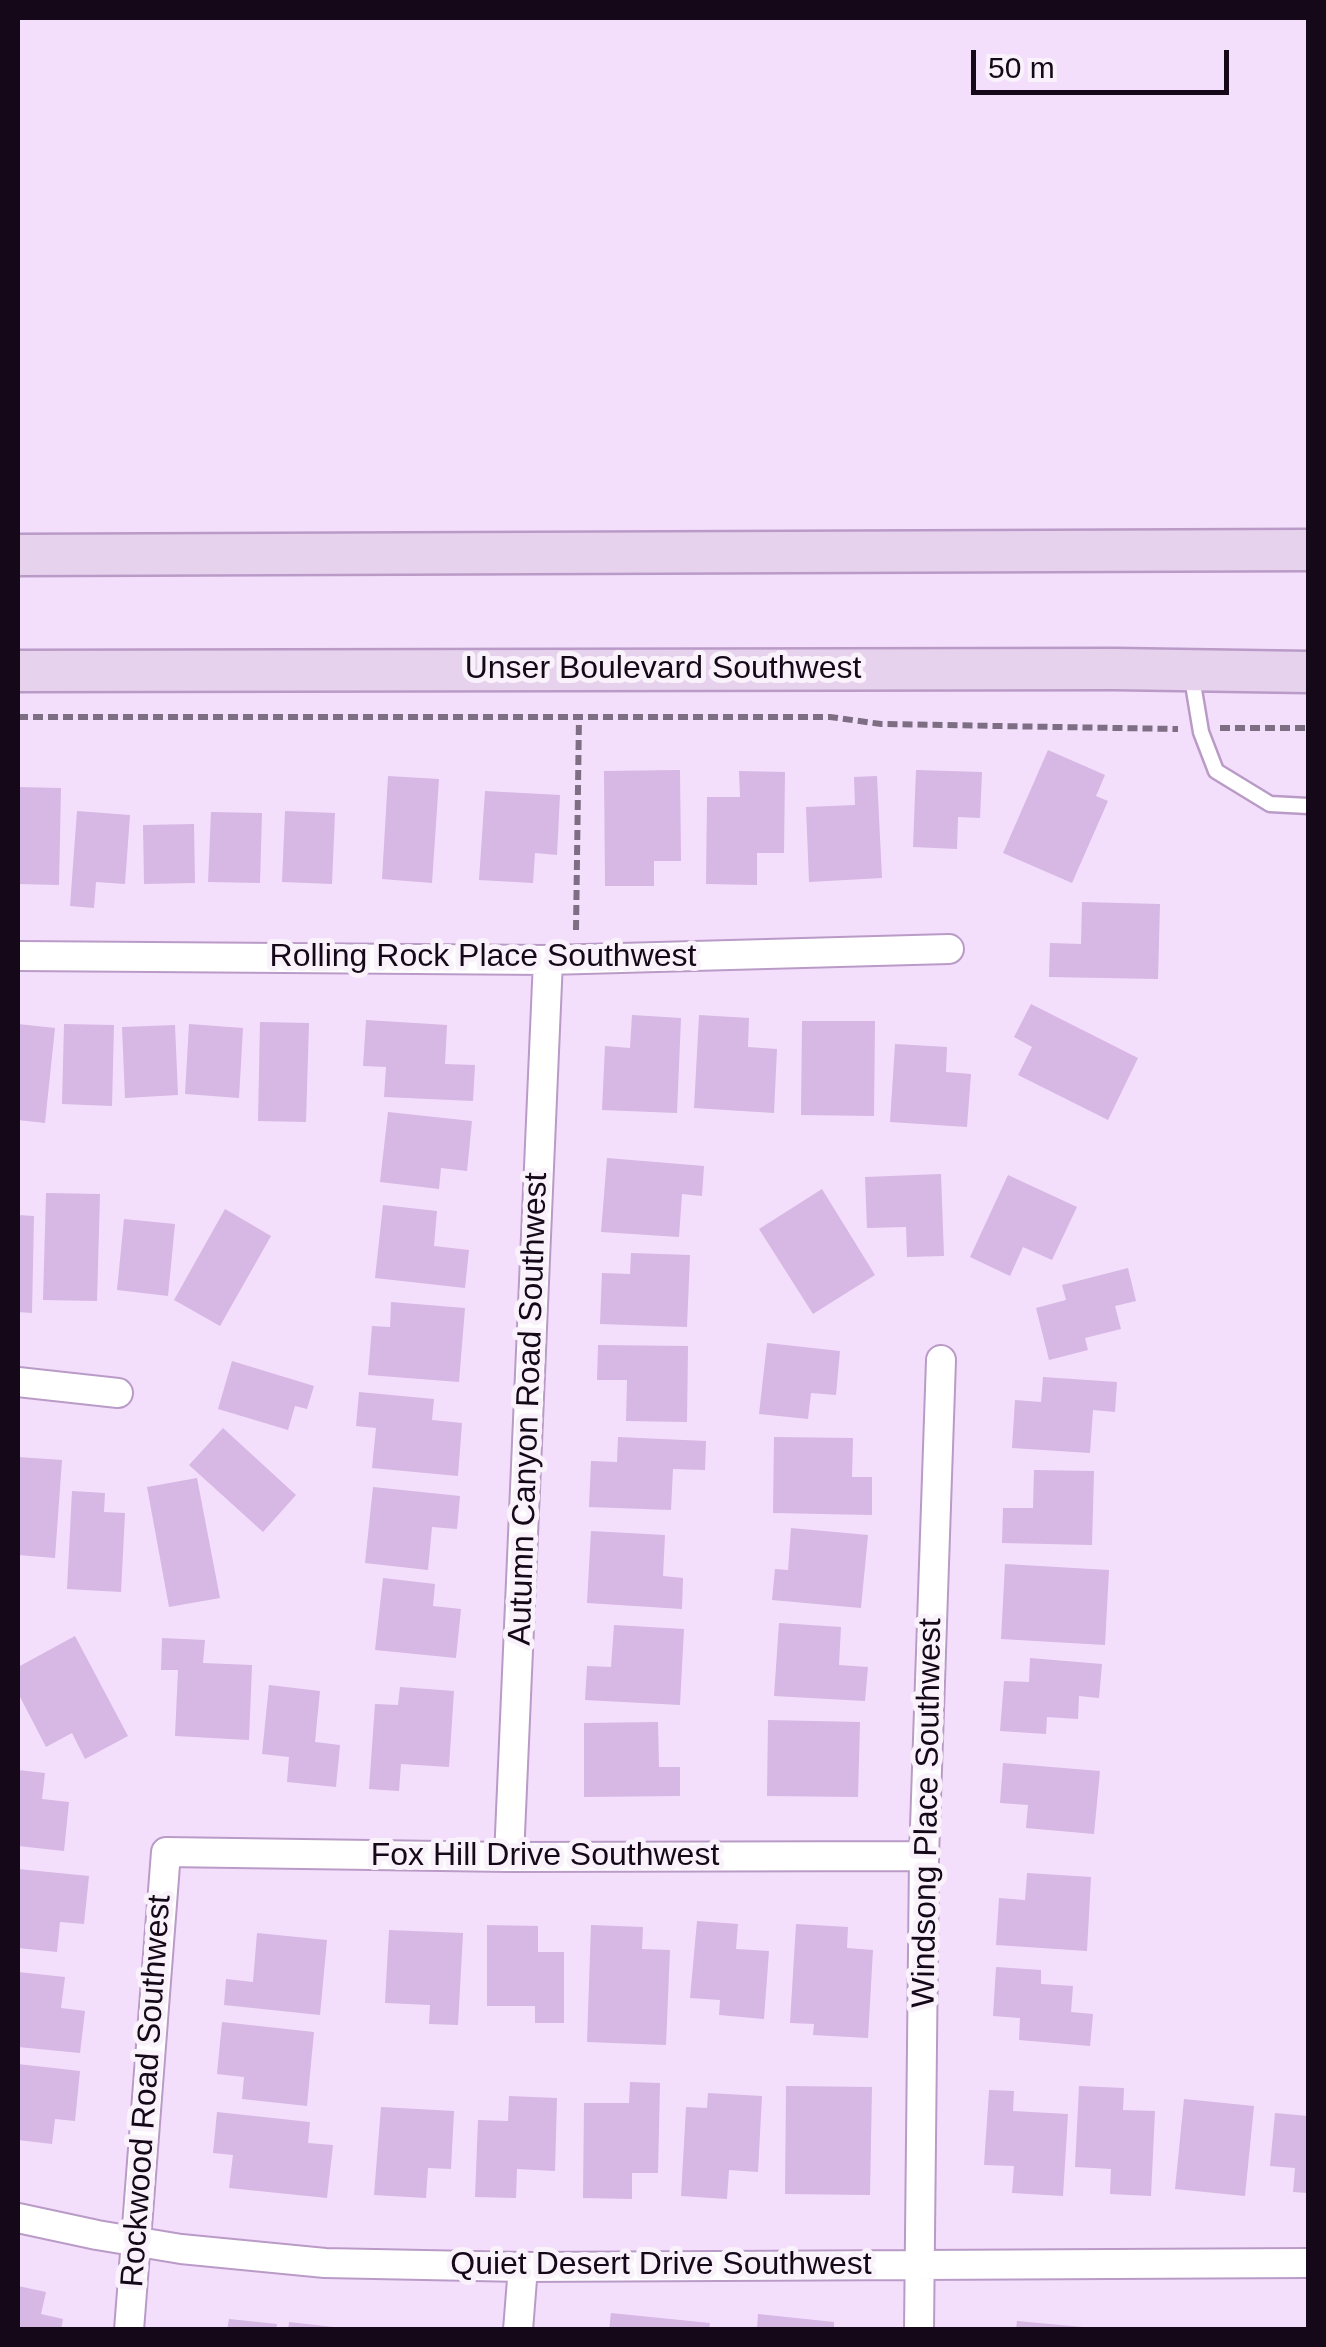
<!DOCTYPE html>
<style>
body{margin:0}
#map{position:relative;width:1326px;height:2347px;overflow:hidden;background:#f3dffb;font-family:Helvetica,sans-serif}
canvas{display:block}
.frame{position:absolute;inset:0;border:20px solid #150919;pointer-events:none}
.scale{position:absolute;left:971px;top:50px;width:258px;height:45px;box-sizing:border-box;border:5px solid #150919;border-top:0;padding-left:12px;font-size:30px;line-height:35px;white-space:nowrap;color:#150919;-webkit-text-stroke:8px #f9f2fb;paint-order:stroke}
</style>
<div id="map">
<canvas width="1326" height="2347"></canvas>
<div class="frame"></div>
<div class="scale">50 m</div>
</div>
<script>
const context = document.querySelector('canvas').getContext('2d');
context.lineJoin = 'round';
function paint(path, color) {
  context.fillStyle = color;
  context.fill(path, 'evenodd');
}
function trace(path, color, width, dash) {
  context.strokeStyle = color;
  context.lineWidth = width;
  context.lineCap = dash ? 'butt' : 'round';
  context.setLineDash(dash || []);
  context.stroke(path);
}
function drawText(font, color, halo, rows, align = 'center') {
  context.font = font + ' Helvetica,sans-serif';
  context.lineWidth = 10;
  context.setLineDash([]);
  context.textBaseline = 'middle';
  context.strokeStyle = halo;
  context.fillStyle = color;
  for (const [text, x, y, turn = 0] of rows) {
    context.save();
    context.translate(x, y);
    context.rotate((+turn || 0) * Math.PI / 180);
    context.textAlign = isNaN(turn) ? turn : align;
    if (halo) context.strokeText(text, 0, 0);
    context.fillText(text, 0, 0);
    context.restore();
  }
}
paint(new Path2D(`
 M1048,750L1105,775L1096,796L1108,801L1072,883L1003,853Z
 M680,770L681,861H654V886H605L604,771Z
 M916,770L982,772L980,818L958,817L957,849L913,847Z
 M739,771L785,772L784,853H757V885L706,884L707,797H740Z
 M388,776L439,779L432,883L382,879Z
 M877,776L882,878L809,882L806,807L855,805L854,777Z
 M18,787L61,788L59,885L18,884Z
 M485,791L560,795L557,855L535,853L533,883L479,880Z
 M77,811L130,815L125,884L96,882L94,908L70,906Z
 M285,811L335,813L332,884L282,882Z
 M211,812L262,813L260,883L208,882Z
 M194,824L195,883L144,884L143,825Z
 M1082,902L1160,904L1158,979L1049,977L1050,943L1081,944Z
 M1031,1004L1138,1058L1108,1120L1018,1075L1032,1047L1014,1037Z
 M632,1015L681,1018L677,1113L602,1110L605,1046L630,1048Z
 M699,1015L749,1018L748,1047L777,1049L774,1113L694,1108Z
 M366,1020L447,1025L445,1064L475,1065L473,1101L384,1097L386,1067L363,1066Z
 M802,1021H875L874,1116L801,1115Z
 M260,1022L309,1023L306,1122L258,1121Z
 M18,1024L55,1028L45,1123L18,1120Z
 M64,1024L114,1025L112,1106L62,1104Z
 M189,1024L243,1028L239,1098L185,1094Z
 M175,1025L178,1095L125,1098L122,1027Z
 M895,1044L947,1047L946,1072L971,1074L967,1127L890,1122Z
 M388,1112L472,1121L467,1171L441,1168L439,1189L380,1182Z
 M607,1158L704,1166L702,1196L682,1194L679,1237L601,1232Z
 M941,1174L944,1256L907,1257L906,1227L867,1228L865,1177Z
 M1008,1175L1077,1207L1052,1260L1023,1247L1010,1276L970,1257Z
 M822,1189L875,1275L813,1314L759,1229Z
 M46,1193L100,1194L97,1301L43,1300Z
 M383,1205L437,1211L434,1246L469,1250L465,1288L375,1278Z
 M225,1209L271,1236L220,1326L174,1300Z
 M18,1215L34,1216L32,1313L18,1312Z
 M124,1219L175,1224L168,1296L117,1290Z
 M631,1253L690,1255L687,1327L600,1324L602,1273L630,1274Z
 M1128,1268L1136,1301L1115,1306L1121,1329L1085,1338L1088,1350L1049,1360L1036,1308L1066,1300L1062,1285Z
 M391,1302L465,1308L459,1382L368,1375L372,1326L390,1327Z
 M767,1343L840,1351L836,1395L811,1393L808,1419L759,1414Z
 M598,1345L688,1346L687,1422L626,1421L627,1380H597Z
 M232,1361L314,1386L307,1409L295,1406L288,1430L218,1409Z
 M1043,1377L1117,1382L1115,1412L1093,1410L1090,1453L1012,1448L1015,1400L1041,1402Z
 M359,1392L434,1399L432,1420L462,1423L458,1476L372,1468L376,1428L356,1426Z
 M223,1428L296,1495L263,1532L189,1465Z
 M618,1437L706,1441L705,1470L673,1469L671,1510L589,1507L591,1461L617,1462Z
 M774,1437L853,1438L852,1477H872V1515L773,1513Z
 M18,1457L62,1460L55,1558L18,1555Z
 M1034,1470L1094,1471L1092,1545L1002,1543L1003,1508H1033Z
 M197,1478L220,1598L169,1607L147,1487Z
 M373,1487L460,1496L457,1529L432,1527L428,1570L365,1563Z
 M72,1491L105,1493L104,1512L125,1513L121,1592L67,1589Z
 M791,1528L868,1535L861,1608L772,1600L775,1569L788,1570Z
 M591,1531L665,1535L663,1576L683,1578L682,1609L587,1603Z
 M1005,1564L1109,1570L1105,1645L1001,1639Z
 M383,1578L435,1584L433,1606L461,1609L456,1658L375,1650Z
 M779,1623L841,1627L839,1665L868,1667L865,1701L774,1696Z
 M614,1625L684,1629L680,1705L585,1700L587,1666L611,1667Z
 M75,1636L128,1736L85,1759L72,1733L46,1747L18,1693V1667Z
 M162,1638L205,1640L203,1663L252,1665L249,1740L175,1736L178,1670H161Z
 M1030,1658L1102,1664L1099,1698L1079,1696L1078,1719L1047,1717L1046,1734L1000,1731L1004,1681L1029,1682Z
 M269,1685L320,1691L315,1742L340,1745L336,1787L287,1782L289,1757L262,1754Z
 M400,1687L454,1691L449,1767L401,1764L399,1791L369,1789L375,1704L398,1705Z
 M768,1720L860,1722L858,1797L767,1796Z
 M658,1722L659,1767H680V1796L584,1797V1723Z
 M1003,1763L1100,1771L1094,1834L1026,1828L1028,1805L1000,1803Z
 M18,1770L45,1773L42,1799L69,1802L64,1851L18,1846Z
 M18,1869L89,1876L84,1924L60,1922L57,1952L18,1948Z
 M1027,1873L1091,1877L1087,1951L996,1945L999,1898L1025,1900Z
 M697,1921L738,1924L736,1949L769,1951L764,2019L719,2015L720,2000L690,1998Z
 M796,1924L848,1927L847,1948L873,1950L868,2038L813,2035L814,2024L790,2023Z
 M487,1925L538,1926V1952H564V2023H535V2006H487Z
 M591,1925L643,1927L642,1949L670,1950L666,2045L587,2042Z
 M389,1930L463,1933L458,2025L429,2024L430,2005L385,2003Z
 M257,1933L327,1940L320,2015L224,2005L226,1979L253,1982Z
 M996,1967L1041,1970V1984L1073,1986L1071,2012L1093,2014L1090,2046L1019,2040L1020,2018L993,2016Z
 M18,1972L65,1977L61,2008L85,2011L80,2053L18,2047Z
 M222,2022L314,2032L307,2106L242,2099L244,2077L217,2074Z
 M18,2064L80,2071L75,2121L55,2119L52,2144L18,2140Z
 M630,2082L660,2083L658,2173H632V2199L583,2198L584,2103H629Z
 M786,2086L872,2087L870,2195L785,2194Z
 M1079,2086L1124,2088L1123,2110L1155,2111L1151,2196L1110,2194L1111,2169L1075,2167Z
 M989,2090L1014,2091L1013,2111L1068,2114L1063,2196L1012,2193L1014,2166L984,2165Z
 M708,2093L762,2096L758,2172L729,2170L727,2199L681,2196L686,2107L707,2108Z
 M509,2096L557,2098L555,2171L517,2169L516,2198L475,2197L478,2120L508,2121Z
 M1184,2099L1254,2106L1245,2196L1175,2189Z
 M381,2107L454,2111L451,2169L428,2168L426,2198L374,2195Z
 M217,2112L310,2122L308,2143L333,2145L327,2198L229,2188L233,2155L213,2153Z
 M1275,2113L1308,2116V2193L1293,2192L1295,2168L1270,2166Z
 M18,2286L46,2292L41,2314L63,2319L61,2330H18Z
 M611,2313L710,2323L709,2330H609Z
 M758,2314L834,2322V2330H757Z
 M229,2319L277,2324L276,2330H227Z
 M1017,2321L1083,2327V2330H1016Z
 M289,2322L334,2327V2330H288Z`), '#d7b7e4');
const service = new Path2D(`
 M1191,672L1201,732L1216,771L1270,804L1308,806`);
const minor = new Path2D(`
 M18,956L548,960L949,949
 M18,1382L118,1393
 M509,1857L548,960
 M18,2218L97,2235L181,2249L325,2263L523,2267L1308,2263
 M129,2330L166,1852L509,1857L924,1856
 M518,2330L523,2267
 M919,2330L924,1856L941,1360`);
const secondary = new Path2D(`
 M18,555L1308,550
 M18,671L1114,669L1308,672`);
trace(service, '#ba9bc7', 19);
trace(minor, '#ba9bc7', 32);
trace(secondary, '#ba9bc7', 45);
trace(new Path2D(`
 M18,717H830L881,724L1178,729
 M1220,728H1308
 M576,930L579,716`), '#7e6e84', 6, [10, 5]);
trace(service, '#fff', 14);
trace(minor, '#fff', 28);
trace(secondary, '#e6d2ed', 40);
drawText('32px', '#150919', '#f9f2fb', [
 ["Unser Boulevard Southwest",663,669],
 ["Rolling Rock Place Southwest",483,957],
 ["Autumn Canyon Road Southwest",529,1409,-88],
 ["Windsong Place Southwest",928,1813,-89],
 ["Fox Hill Drive Southwest",545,1856],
 ["Rockwood Road Southwest",147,2091,-86],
 ["Quiet Desert Drive Southwest",661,2265]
]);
</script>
